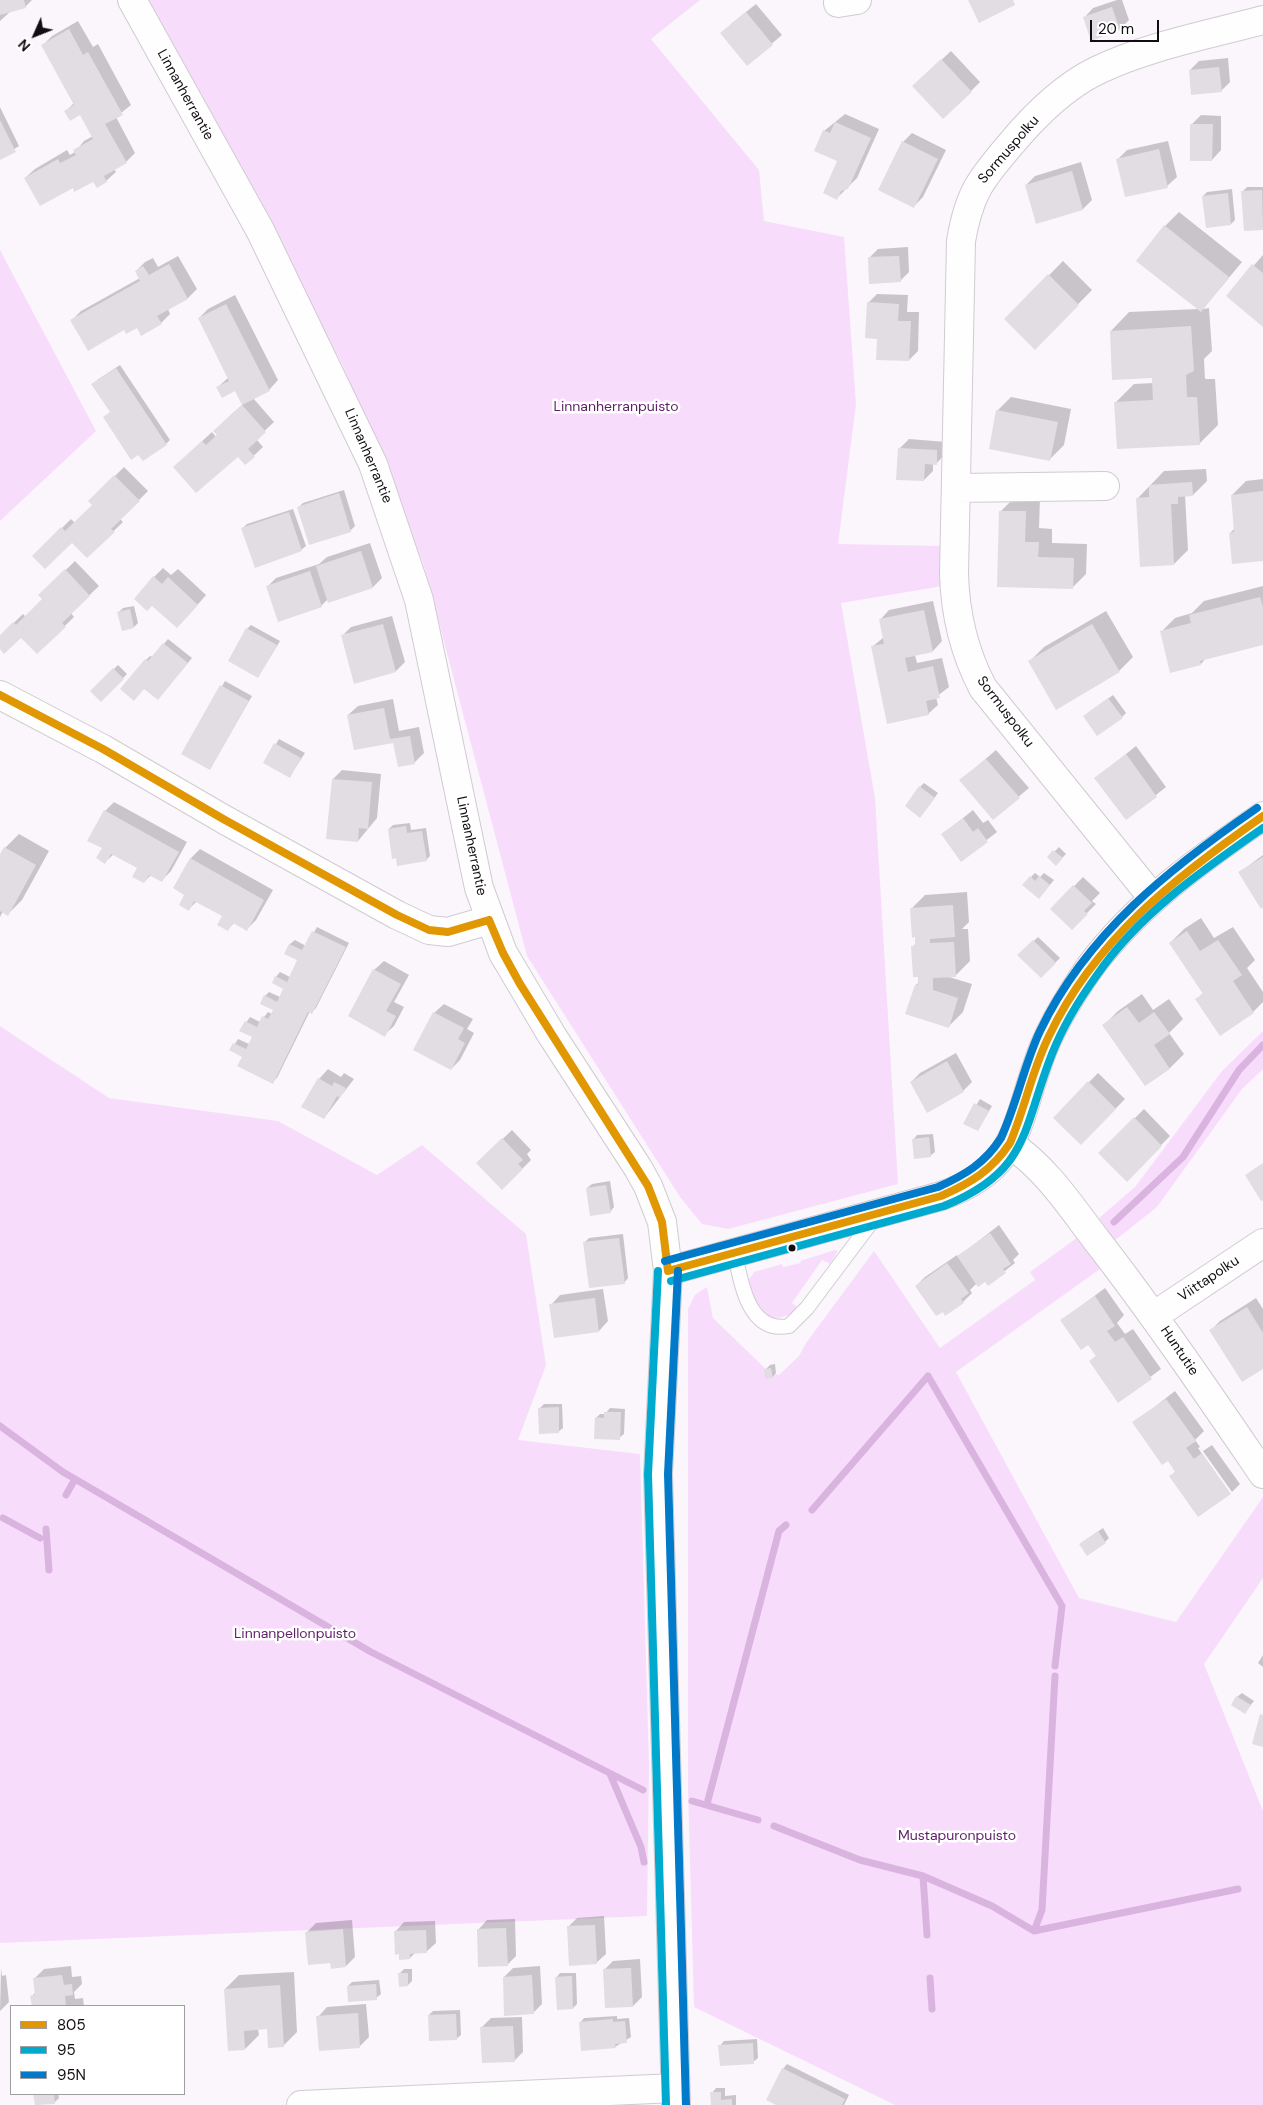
<!DOCTYPE html>
<style>
body{margin:0}
#map{position:relative;width:1263px;height:2105px;overflow:hidden;background:#fbf6fc;font-family:"DM Sans",sans-serif}
canvas{display:block}
.legend{position:absolute;left:10px;top:2005px;width:175px;height:90px;box-sizing:border-box;background:#fff;border:1px solid #a09ea0;margin:0;padding:6px 9px;list-style:none;font-size:15px;color:#120d12}
.legend li{display:flex;align-items:center;gap:10px;height:25px}
.legend b{width:25px;border:1px solid #a09ea0}
.north{position:absolute;left:10px;top:10px;width:50px;height:50px;-webkit-text-stroke:4px #fff;paint-order:stroke;rotate:226deg;font-size:14px;font-weight:700;line-height:20px;text-align:center;color:#120d12}
.north::after{content:'';display:block;margin:auto;width:18px;height:22px;background:#120d12;clip-path:polygon(50% 0,100% 100%,50% 72%,0 100%)}
.scale{position:absolute;left:1090px;top:20px;width:69px;height:22px;box-sizing:border-box;border:2px solid #120d12;border-top:0;padding-left:6px;font-size:15px;line-height:18px;white-space:nowrap;color:#120d12;-webkit-text-stroke:4px #fff;paint-order:stroke}
</style>
<div id="map">
<canvas width="1263" height="2105"></canvas>
<ul class="legend">
<li><b style="height:6px;background:#e09702"></b>805</li>
<li><b style="height:6px;background:#00a9ce"></b>95</li>
<li><b style="height:6px;background:#007ac9"></b>95N</li>
</ul>
<div class="north">N</div>
<div class="scale">20 m</div>
</div>
<script>
const context = document.querySelector('canvas').getContext('2d');
context.lineJoin = 'round';
function paint(path, color) {
  context.fillStyle = color;
  context.fill(path, 'evenodd');
}
function trace(path, color, width, dash) {
  context.strokeStyle = color;
  context.lineWidth = width;
  context.lineCap = dash ? 'butt' : 'round';
  context.setLineDash(dash || []);
  context.stroke(path);
}
function drawText(font, color, halo, rows, align = 'center') {
  context.font = font + ' "DM Sans",sans-serif';
  context.lineWidth = 5;
  context.setLineDash([]);
  context.textBaseline = 'middle';
  context.strokeStyle = halo;
  context.fillStyle = color;
  for (const [text, x, y, turn = 0] of rows) {
    context.save();
    context.translate(x, y);
    context.rotate((+turn || 0) * Math.PI / 180);
    context.textAlign = isNaN(turn) ? turn : align;
    if (halo) context.strokeText(text, 0, 0);
    context.fillText(text, 0, 0);
    context.restore();
  }
}
paint(new Path2D(`
 M148,0H700L651,39L759,170L764,221L844,237L856,404L838,544L942,546L943,586L841,603L875,798L898,1184L728,1229L702,1224L680,1197L527,956L424,566L376,445L341,362Z
 M0,250L96,431L0,521Z
 M0,1026L109,1098L278,1121L377,1175L422,1145L526,1234L546,1365L518,1440L640,1454L649,1765L647,1916L0,1943Z
 M1263,1031V1069L1242,1089L1157,1207L1114,1241L1099,1218L1135,1187L1222,1071Z
 M1078,1237L1100,1269L956,1372L1079,1598L1176,1622L1263,1497V1578L1204,1664L1263,1811V2105H895L694,2007L688,1789V1309L695,1295L707,1287L713,1318L770,1373L779,1375L799,1356L806,1343L874,1251L940,1348L1035,1280L1030,1272Z
 M835,1250L838,1251L830,1264L822,1260L792,1303L799,1308C788,1319 767,1323 757,1308C752,1301 750,1289 748,1281L754,1272L782,1264L783,1267L801,1263L800,1261Z`), '#f8dcfc');
paint(new Path2D(`
 M0,0H32L25,7L11,11L0,21Z
 M1117,0H1122L1129,20L1120,29L1084,18L1093,8Z
 M756,4L782,35L748,64L731,24Z
 M78,21L93,47L98,44L131,105L116,117L135,153L126,162L114,169L116,172L106,181L97,186L94,180L73,186L25,178L35,169L67,150L70,155L75,152L84,141L93,136L80,114L66,111L74,103L43,45L52,36Z
 M951,51L980,82L971,91L923,77Z
 M1228,58L1230,82L1221,91L1190,70L1199,61Z
 M0,107L19,146L0,158Z
 M845,114L879,129L857,178L837,198L839,160L824,131Z
 M1201,115L1221,116V150L1212,160L1191,125Z
 M912,133L946,150L923,197L914,206L903,142Z
 M1168,141L1177,177L1167,186L1118,159L1127,150Z
 M1081,162L1092,200L1083,209L1026,185L1035,176Z
 M1247,187H1263V228L1245,230L1242,192Z
 M1232,189L1235,220L1231,224L1203,196L1207,192Z
 M1179,212L1242,262L1203,309L1209,308L1212,351L1204,359L1205,379H1215L1218,425L1199,444L1116,402L1134,384L1154,383L1153,377L1111,331L1129,312L1198,309L1165,226Z
 M908,247L909,272L900,281L869,258L878,249Z
 M1263,255V326L1227,296Z
 M178,256L197,289L188,298L168,309L170,314L161,323L125,329L72,320L81,311L140,278L136,271L145,262L153,258L158,267Z
 M1063,261L1092,290L1035,348L1006,319Z
 M877,294L908,295L907,312H919L918,351L909,360L878,338L868,303Z
 M235,295L278,380L269,390L253,398L274,422L256,439L263,447L245,464L238,456L184,458L212,432L216,437L223,422L243,404L235,389L218,387L229,377L199,318L208,309Z
 M120,365L170,440L166,444L97,380Z
 M1011,397L1071,409L1064,445L1050,459L997,411Z
 M909,439L946,442L945,454L936,464L933,463V471L924,480L900,448Z
 M124,467L148,491L120,519L123,522L87,557L72,541L34,556L71,519L75,523L94,505L90,501Z
 M1206,469L1207,481L1193,495H1185L1188,550L1174,564L1138,498L1164,471Z
 M1263,479V559L1230,533L1235,528L1232,495L1246,481Z
 M344,490L355,526L351,530L310,543L299,507L303,503Z
 M1015,497L1040,498L1039,528L1052,529V543L1087,544L1086,574L1072,588L998,586L1001,511Z
 M293,509L306,546L301,550L243,528L247,524Z
 M370,543L382,578L373,587L328,599L321,606L267,587L276,578L319,564L327,557Z
 M75,561L99,586L71,613L74,617L37,653L21,636L0,648V636L23,614L26,617L44,599L40,595Z
 M163,568L171,575L178,569L206,595L186,618L154,577Z
 M1263,586V643L1206,658L1201,664L1161,632L1175,618L1192,613L1204,601Z
 M933,601L942,641L933,651L915,655L917,663L942,658L949,687L936,697L938,705L928,714L872,647L884,637L880,620L889,610Z
 M134,606L138,623L134,627L119,612L123,608Z
 M1106,611L1133,657L1119,671L1030,661L1044,647Z
 M392,616L405,662L396,671L355,682L342,636L351,627Z
 M251,625L280,641L258,677L247,629Z
 M168,639L192,658L162,694L145,688L122,689L146,660L150,656L153,657Z
 M118,665L127,674L101,700L92,691Z
 M225,681L252,696L210,769L183,753Z
 M1113,695L1126,713L1122,717L1084,716Z
 M393,699L399,731L419,727L424,753L415,762L399,765L394,741L355,749L348,715L358,706Z
 M279,739L305,753L290,776L265,762Z
 M1136,746L1166,787L1126,819L1096,778Z
 M996,750L1029,788L993,818L961,780Z
 M342,770L381,774L377,818L358,841L333,779Z
 M924,783L938,793L924,812L920,787Z
 M114,802L187,842L171,871L162,880L151,875L144,882L139,868L114,854L105,862L103,848L105,811Z
 M973,810L983,823L988,820L997,832L961,860L943,834Z
 M410,823L411,830L426,828L430,856L426,860L397,857L389,829L393,825Z
 M19,834L49,851L22,900L8,914L3,911L0,917V857L5,848Z
 M1059,847L1066,854L1056,864L1049,857Z
 M200,849L273,890L256,920L247,929L235,922L227,930L224,916L197,901L189,909L186,895L174,888L191,858Z
 M1263,855V906L1240,872Z
 M1035,873L1040,877L1044,873L1054,880L1043,893L1031,877Z
 M1083,877L1100,893L1092,901L1096,904L1072,928L1052,909Z
 M967,892L969,922L962,929H968L970,961L956,975L946,976L972,984L963,1012L949,1026L916,985L919,982L913,947L916,943L911,909L925,895Z
 M1201,918L1214,938L1233,927L1255,960L1247,968L1263,992V1002L1253,1012L1197,999L1204,992L1170,943L1184,929Z
 M317,927L349,943L316,1008L312,1012L310,1011L277,1078L272,1082L244,1056L231,1050L238,1039L249,1044L253,1037L241,1030L250,1017L260,1022L268,1012L272,1014L274,1010L265,996L269,992L280,997L285,988L276,977L280,972L290,977L299,960L286,953L290,944L295,940L306,946Z
 M1038,937L1060,958L1041,977L1019,955Z
 M384,961L409,975L394,1002L404,1007L394,1026L384,1035L349,1016L374,970Z
 M1142,994L1153,1010L1169,999L1183,1019L1169,1033L1184,1054L1170,1068L1146,1085L1104,1025L1118,1011Z
 M444,1004L473,1019L467,1029L474,1033L460,1060L451,1069L415,1050L434,1013Z
 M956,1053L972,1082L963,1091L911,1082L920,1073Z
 M328,1069L341,1077L344,1073L354,1079L324,1118L319,1079Z
 M1098,1073L1125,1099L1081,1144L1054,1118Z
 M980,1099L992,1106L978,1130L965,1123Z
 M1144,1109L1170,1136L1127,1180L1100,1153Z
 M512,1130L531,1150L527,1154L531,1160L522,1169L487,1154Z
 M933,1134L935,1152L930,1156L913,1140L917,1135Z
 M610,1181L614,1207L610,1212L587,1188L592,1184Z
 M999,1225L1019,1254L1013,1260L1015,1263L988,1284L985,1280L977,1283L970,1290L972,1293L963,1302L946,1314L916,1286L925,1277L957,1255L958,1257Z
 M623,1234L628,1278L624,1283L585,1242L589,1238Z
 M1105,1288L1124,1315L1117,1323L1125,1334L1133,1329L1161,1369L1118,1401L1090,1361L1097,1355L1088,1343L1061,1321Z
 M603,1289L608,1321L599,1331L551,1305L560,1295Z
 M1256,1298L1263,1309V1368L1210,1331L1220,1321Z
 M775,1364L776,1373L772,1377L766,1369L770,1365Z
 M1175,1391L1204,1431L1195,1440L1203,1451L1212,1445L1240,1484L1232,1492L1200,1447L1198,1448L1229,1493L1171,1476L1176,1471L1168,1459L1134,1423Z
 M544,1404H562L563,1428L558,1432L540,1408Z
 M610,1408L625,1409L624,1434L619,1438L596,1418L600,1414H605Z
 M1103,1528L1109,1538L1105,1542L1081,1544Z
 M1263,1655V1667L1258,1663Z
 M1242,1693L1254,1701L1245,1712L1237,1697Z
 M604,1916L606,1954L596,1963L568,1927L577,1918Z
 M515,1919L516,1956L507,1965L478,1930L487,1920Z
 M352,1920L355,1957L346,1966L331,1962L307,1932L316,1923Z
 M435,1921L436,1943L426,1952H416L410,1958L400,1953L395,1932L404,1922Z
 M640,1959L642,1997L633,2006L604,1970L613,1961Z
 M71,1966L72,1977L81,1976L82,1984L74,1992L75,1999L83,1998L84,2006H33L32,1996L36,1992L34,1979L44,1969Z
 M540,1966L542,2004L533,2013L504,1977L513,1968Z
 M1,1968L2,1976L6,1975L9,2002L0,2011Z
 M404,1969H412V1981L408,1985L399,1974Z
 M294,1972L297,2032L283,2046L268,2028L258,2029L259,2035L245,2049L225,1989L239,1975Z
 M560,1973H576L577,2004L573,2008L556,1978Z
 M379,1980L381,1994L376,1998L348,1986L352,1982Z
 M366,2004L369,2037L360,2046L318,2017L327,2007Z
 M460,2010L461,2035L456,2039L429,2015L433,2011Z
 M617,2016V2019L629,2018L631,2037L615,2047L580,2023L584,2018Z
 M522,2017L523,2052L514,2061L482,2027L491,2018Z
 M757,2039L758,2058L753,2062L720,2046L724,2041Z
 M787,2064L849,2095L844,2105H779L783,2069Z
 M716,2088H725V2096L736,2095V2105H712V2093Z
 M35,2094H58L59,2098L55,2102L36,2105Z`), '#0003');
trace(new Path2D(`
 M1114,1222L1183,1157L1239,1070L1263,1045
 M0,1426L63,1472L371,1652L643,1790
 M66,1495L75,1479
 M812,1510L928,1376L1062,1606L1055,1666
 M3,1518L40,1538
 M46,1529L49,1570
 M610,1774L641,1847L644,1862
 M692,1801L758,1820
 M707,1804L779,1531L786,1525
 M774,1826L860,1860L923,1876L992,1906L1034,1931L1238,1889
 M923,1876L927,1935
 M1034,1931L1042,1910L1055,1676
 M930,1978L932,2009`), '#d9b4df', 7);
paint(new Path2D(`
 M0,0H24L26,8L0,15Z
 M968,0H1013L1015,5L979,23Z
 M1112,7L1120,30L1091,41L1083,17Z
 M746,12L773,45L747,66L720,33Z
 M69,29L83,55L88,52L123,115L105,124L127,163L104,176L107,182L97,188L93,182L74,192L73,188L40,206L24,178L58,159L60,163L76,155L73,150L93,139L80,115L70,121L64,111L74,105L41,45Z
 M941,59L972,92L943,119L912,86Z
 M1219,67L1222,92L1191,95L1189,70Z
 M0,120L16,152L0,160Z
 M835,122L871,138L848,189L841,191L837,200L823,193L837,161L814,151L823,130L830,133Z
 M1190,124H1213L1212,161H1190Z
 M902,141L938,159L914,208L878,190Z
 M1159,149L1168,188L1125,197L1116,159Z
 M1072,171L1083,210L1036,224L1025,185Z
 M1262,190L1263,230L1244,231L1241,191Z
 M1228,193L1231,225L1206,228L1202,196Z
 M1164,225L1229,277L1201,312L1136,261Z
 M899,256L901,282L869,284L868,257Z
 M169,264L188,299L157,316L162,324L141,336L137,328L126,334L124,330L88,351L70,320L140,281L135,271L143,266L149,275Z
 M1252,264L1263,273V327L1226,296Z
 M1048,274L1079,305L1035,350L1004,319Z
 M867,302L899,304L898,321H911L909,361L876,360L877,339L865,338Z
 M226,304L270,391L242,405L266,432L248,449L255,457L245,465L238,457L196,493L173,467L202,441L206,445L217,435L213,431L242,405L235,391L222,398L216,387L229,381L198,318Z
 M1191,326L1194,371L1186,375L1187,397H1197L1200,445L1117,449L1114,402L1153,400L1152,378L1112,380L1110,331Z
 M116,368L167,445L143,461L138,455L131,460L103,417L110,412L91,384Z
 M996,410L1058,422L1050,461L989,449Z
 M898,448L937,450V465L925,464L924,481L896,480Z
 M114,475L140,501L111,529L115,532L87,558L72,543L45,569L32,556L61,527L65,531L92,505L88,501Z
 M1192,482L1193,496L1178,497V504H1171L1174,565L1140,567L1136,498L1149,497V485Z
 M1263,491V561L1232,564L1229,533L1234,532L1231,495Z
 M339,493L351,532L309,545L297,507Z
 M999,511H1026L1025,542H1039L1038,557L1074,558L1073,589L997,587Z
 M289,512L302,551L255,568L241,528Z
 M361,551L373,588L328,603L316,566Z
 M65,569L90,596L62,623L66,627L37,654L21,638L4,654L0,649V635L13,622L16,625L42,599L38,595Z
 M310,571L322,607L278,622L266,586Z
 M153,576L162,584L168,577L198,605L177,628L152,606L147,611L134,599Z
 M1260,597L1263,607V645L1200,661L1201,665L1170,673L1160,631L1191,623L1189,615Z
 M130,609L134,628L122,631L117,612Z
 M924,610L933,652L905,658L908,672L933,666L940,698L926,701L929,715L887,724L871,646L884,644L879,619Z
 M383,624L396,672L354,684L341,635Z
 M1092,624L1120,672L1056,710L1028,661Z
 M246,628L277,645L258,678L228,661Z
 M163,643L188,663L158,700L144,689L134,701L120,689L145,659L148,661Z
 M113,668L124,679L101,702L90,691Z
 M220,685L249,701L210,770L181,754Z
 M1108,698L1123,718L1097,736L1083,716Z
 M384,708L390,739L410,736L415,764L398,767L393,743L354,750L347,715Z
 M274,743L301,758L290,778L263,763Z
 M1126,754L1157,797L1126,820L1094,778Z
 M986,759L1020,798L993,820L959,780Z
 M332,779L372,782L368,829L359,828L358,842L326,839Z
 M919,786L935,798L920,818L905,806Z
 M104,810L179,852L162,882L149,875L144,883L132,877L137,868L111,854L105,864L96,858L102,848L87,841Z
 M963,818L973,832L978,828L988,842L961,862L941,834Z
 M406,826L407,833L422,831L427,861L397,866L396,858L392,859L388,829Z
 M4,847L36,865L8,916L0,911V854Z
 M1053,850L1063,858L1056,866L1047,857Z
 M1263,857V907L1261,909L1238,872Z
 M190,858L264,900L247,931L233,923L228,931L217,925L222,916L194,901L189,911L179,905L184,895L173,888Z
 M1030,876L1035,881L1039,876L1050,885L1039,899L1022,885Z
 M1073,885L1092,903L1084,911L1088,914L1072,930L1050,909Z
 M953,905L955,937L930,939V943L954,942L956,977L933,978V990L958,998L949,1028L905,1014L915,985H918V977H913L911,946H915V937L912,938L910,908Z
 M312,931L346,947L312,1014L308,1012L273,1084L237,1066L242,1057L229,1050L233,1043L246,1049L252,1037L239,1031L245,1021L257,1027L262,1016L268,1019L273,1010L260,1004L264,995L277,1002L283,989L272,983L275,976L287,982L297,960L284,954L289,944L302,950Z
 M1187,931L1200,951L1218,940L1242,975L1233,981L1254,1013L1220,1036L1195,999L1203,994L1169,943Z
 M1033,940L1056,963L1041,978L1017,955Z
 M373,969L401,984L386,1011L396,1016L385,1037L348,1016Z
 M1127,1007L1139,1023L1154,1012L1170,1034L1154,1045L1170,1069L1145,1086L1102,1025Z
 M433,1012L464,1028L458,1039L465,1043L451,1070L413,1050Z
 M947,1061L964,1092L927,1113L910,1082Z
 M318,1078L332,1086L334,1082L346,1088L340,1098L337,1096L324,1119L301,1107Z
 M1088,1081L1116,1109L1081,1145L1053,1118Z
 M974,1103L989,1111L978,1131L963,1124Z
 M1134,1117L1162,1146L1127,1182L1098,1153Z
 M929,1137L931,1157L914,1159L912,1139Z
 M502,1138L523,1160L518,1164L523,1169L502,1190L476,1163Z
 M1263,1163V1200L1261,1201L1245,1175Z
 M606,1185L611,1213L590,1216L586,1188Z
 M990,1233L1011,1264L1003,1269L1006,1273L988,1286L985,1282L978,1287L957,1256Z
 M619,1238L625,1284L589,1288L583,1242Z
 M947,1263L969,1293L961,1299L964,1303L945,1316L943,1312L936,1316L915,1286Z
 M1095,1296L1115,1326L1107,1331L1115,1342L1123,1337L1152,1379L1118,1403L1089,1361L1096,1356L1088,1345L1081,1350L1060,1320Z
 M595,1298L599,1332L554,1338L549,1304Z
 M1247,1307L1263,1333V1369L1242,1382L1209,1330Z
 M771,1368L773,1378L765,1379L764,1369Z
 M1166,1399L1196,1441L1186,1448L1194,1459L1202,1453L1231,1494L1198,1517L1169,1476L1175,1472L1168,1461L1162,1465L1132,1422Z
 M559,1407V1433L539,1434L538,1408Z
 M604,1412H621L620,1440L594,1439L595,1417L604,1418Z
 M1098,1531L1106,1543L1087,1556L1079,1544Z
 M1236,1696L1251,1705L1245,1714L1231,1705Z
 M1260,1714L1263,1715V1747L1252,1744Z
 M595,1925L597,1964L569,1966L567,1926Z
 M506,1928L508,1966L478,1967L477,1929Z
 M343,1929L346,1967L331,1969L330,1963L308,1965L305,1932Z
 M426,1930L427,1953L410,1954V1959L399,1960V1954L395,1955L394,1931Z
 M631,1968L633,2007L605,2008L603,1969Z
 M398,1973H408V1986L399,1987Z
 M62,1975L64,1985L72,1984L73,1995L65,1996L66,2006H32L30,1996L35,1995L33,1978Z
 M532,1975L534,2014L504,2016L503,1977Z
 M572,1976L573,2009L557,2010L555,1977Z
 M376,1984L377,2000L348,2002L347,1986Z
 M280,1985L284,2047L268,2048L267,2029L244,2031L245,2050L228,2051L224,1989Z
 M358,2013L360,2048L319,2051L316,2016Z
 M456,2014L457,2040L429,2041L428,2015Z
 M613,2019V2022L625,2021L627,2043L615,2044L616,2048L581,2051L579,2022Z
 M513,2026L515,2062L482,2063L480,2027Z
 M753,2043L754,2064L720,2066L718,2045Z
 M782,2068L845,2099L842,2105H776L766,2100Z
 M710,2092H721V2100L732,2099V2105H711Z
 M33,2094H54L55,2104L35,2105Z`), '#e1dde3');
const service = new Path2D(`
 M735,1254C741,1282 748,1334 789,1326L807,1308L876,1216`);
const minor = new Path2D(`
 M838,3L857,0
 M957,488L1105,486
 M0,695L103,749L225,820L397,915L429,930L448,932L489,920
 M1153,898L983,688C964,652 955,614 954,573L961,241C969,194 980,180 1010,145C1034,116 1062,88 1096,71C1148,46 1207,35 1263,20
 M1010,1144C1047,1169 1071,1207 1098,1242C1156,1317 1209,1395 1263,1474
 M1155,1315L1263,1243
 M301,2105L675,2088`);
const tertiary = new Path2D(`
 M132,0L260,230L373,464L419,600L479,888L503,953L551,1034L638,1168L648,1186L662,1222L668,1271L658,1474L676,2105
 M668,1271L941,1196C1018,1169 1015,1127 1039,1060C1049,1030 1072,993 1090,967C1137,904 1199,860 1263,816`);
trace(service, '#d0cbd1', 16);
trace(minor, '#d0cbd1', 30);
trace(tertiary, '#d0cbd1', 30);
trace(service, '#fefeff', 14);
trace(minor, '#fefeff', 28);
trace(tertiary, '#fefeff', 28);
trace(new Path2D(`
 M0,695L103,749L225,820L397,915L429,930L448,932L489,920
 M489,920L503,953L520,984L648,1186L662,1222L668,1271
 M668,1271L941,1196C971,1183 992,1170 1010,1143C1025,1108 1032,1070 1049,1036C1095,939 1177,876 1263,816`), '#e09702', 8);
trace(new Path2D(`
 M658,1271L648,1474L666,2105
 M671,1281L944,1206C1030,1171 1022,1130 1052,1054C1063,1026 1079,1000 1097,975C1139,914 1203,870 1263,828`), '#00a9ce', 8);
trace(new Path2D(`
 M665,1261L938,1187C965,1175 985,1163 1001,1138C1017,1103 1024,1065 1040,1031C1087,933 1170,868 1257,808
 M678,1271L668,1474L686,2105`), '#007ac9', 8);
for (const [x, y, r, color] of [
 [792,1248,4.5,"#120d12"]
]) {
  const dot = new Path2D();
  dot.arc(x, y, r, 0, 2 * Math.PI);
  context.fillStyle = color;
  context.fill(dot);
  trace(dot, '#fff', 2);
}
drawText('14px', '#120d12', '#fff', [
 ["Linnanherrantie",185,95,61],
 ["Sormuspolku",1009,150,-49],
 ["Linnanherrantie",368,456,67],
 ["Sormuspolku",1005,712,53],
 ["Linnanherrantie",471,846,78],
 ["Viittapolku",1209,1279,-34],
 ["Huntutie",1179,1351,56]
]);
drawText('14px', '#5d1f66', '#fff', [
 ["Linnanherranpuisto",616,407],
 ["Linnanpellonpuisto",295,1634],
 ["Mustapuronpuisto",957,1836]
]);
</script>
